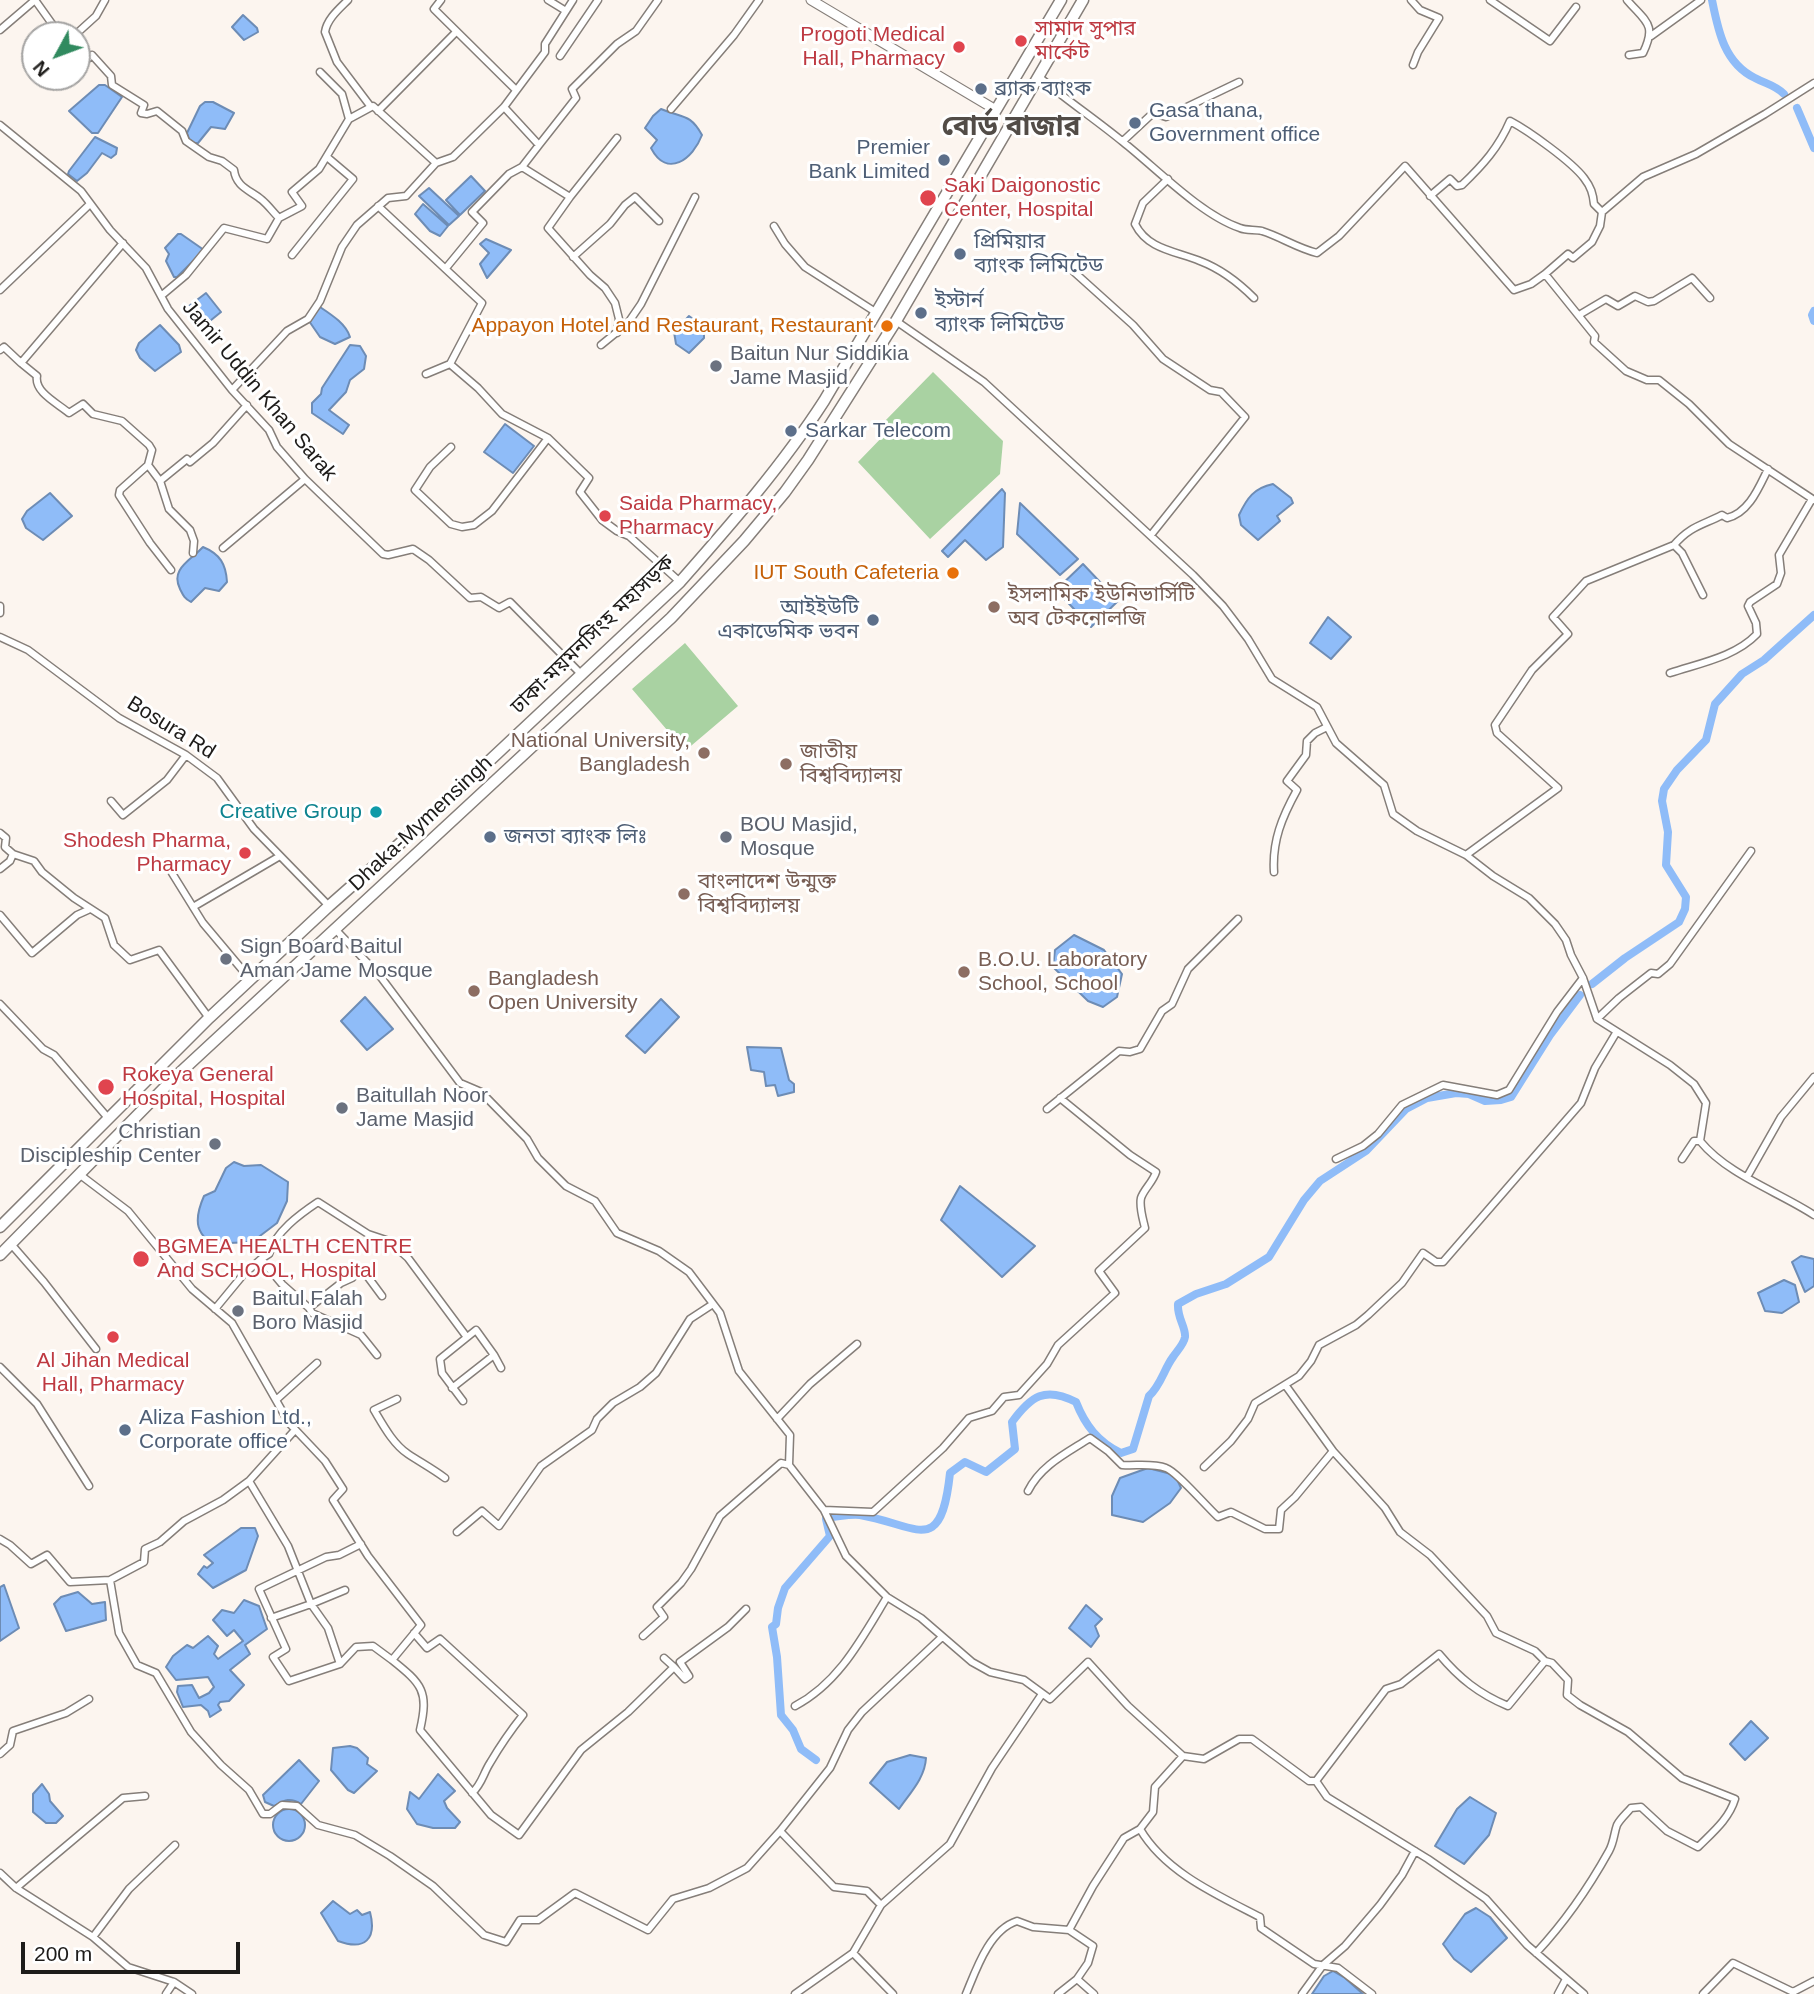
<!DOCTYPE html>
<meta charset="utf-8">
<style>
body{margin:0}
#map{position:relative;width:1814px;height:1994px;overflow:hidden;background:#fcf5ef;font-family:Helvetica,sans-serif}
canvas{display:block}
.north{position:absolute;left:21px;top:21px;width:70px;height:70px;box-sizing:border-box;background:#fff;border:2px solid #a5a4a3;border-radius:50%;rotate:229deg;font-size:19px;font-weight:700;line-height:28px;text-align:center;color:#1d1b19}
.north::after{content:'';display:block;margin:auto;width:24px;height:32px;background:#318a5f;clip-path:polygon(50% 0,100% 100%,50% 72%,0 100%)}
.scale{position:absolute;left:21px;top:1942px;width:219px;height:32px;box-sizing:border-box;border:4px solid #1d1b19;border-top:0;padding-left:9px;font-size:21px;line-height:24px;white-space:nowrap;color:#1d1b19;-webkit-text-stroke:5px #fff;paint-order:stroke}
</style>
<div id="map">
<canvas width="1814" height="1994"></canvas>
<div class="north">N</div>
<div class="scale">200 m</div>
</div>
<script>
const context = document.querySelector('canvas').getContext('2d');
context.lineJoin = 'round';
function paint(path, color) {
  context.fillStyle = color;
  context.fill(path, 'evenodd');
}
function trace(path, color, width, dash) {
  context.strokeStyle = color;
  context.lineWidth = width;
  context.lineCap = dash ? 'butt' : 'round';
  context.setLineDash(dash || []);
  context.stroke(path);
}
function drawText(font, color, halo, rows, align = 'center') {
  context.font = font + ' Helvetica,"Noto Sans Bengali",sans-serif';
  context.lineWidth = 6;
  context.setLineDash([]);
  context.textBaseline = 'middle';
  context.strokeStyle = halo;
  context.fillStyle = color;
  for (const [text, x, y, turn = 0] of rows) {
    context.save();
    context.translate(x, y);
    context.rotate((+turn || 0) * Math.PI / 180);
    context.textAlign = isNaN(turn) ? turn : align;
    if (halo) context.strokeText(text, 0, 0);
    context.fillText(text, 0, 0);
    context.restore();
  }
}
paint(new Path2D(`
 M933,372L1003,441L1000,474L930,539L858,462L888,431L882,424Z
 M685,643L738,706L685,751L632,689Z`), '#a9d2a2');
const water = new Path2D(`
 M243,15L257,28L258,32L244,40L232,27Z
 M99,85H105L122,97L98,133H92L69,111Z
 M205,102H213L234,113L225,129L211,127L198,143H194L189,139L187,133L200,106Z
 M661,109C682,118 690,113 702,135C693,159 667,179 651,148L657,140L645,128L653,116Z
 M95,137L117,148L116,154L111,158L102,153L87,173L77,181L68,174L69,171Z
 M471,176L485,191L460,215L446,200Z
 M429,188L459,216L449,225L419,196Z
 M423,204L448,226L440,236L430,231L415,214Z
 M178,234H181L204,250L177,277H174L166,261L169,254L165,248Z
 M486,239L511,250L487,278L480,264L489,253L480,244Z
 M206,293L221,312L205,325L189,306Z
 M320,307C332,315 346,324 350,337L335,344L320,337L309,321Z
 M689,316L704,327V338L689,353L676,344L674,332Z
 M160,325L179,345L181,352L155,371L140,358L136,350L139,343Z
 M350,345L360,346L366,356L364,369L350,380L346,392L329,410L349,425L343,434L312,413V403L321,394L322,388Z
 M505,424L534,446L513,473L484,452Z
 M1273,484L1291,498L1293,503L1277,516L1280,521L1258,540L1241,525L1239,515C1247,498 1254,488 1273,484Z
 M1002,489L1005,493L1003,547L986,560L965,540L948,557L942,551Z
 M50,493L72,516L43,540L26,528L22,519L27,511Z
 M1020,503L1078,559L1060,575L1017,534Z
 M203,547C220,554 226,564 227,582L219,591L205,588L191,602C184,598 183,595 180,589C170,569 190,561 203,547Z
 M1083,564L1118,601L1091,627L1056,590Z
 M1328,617L1351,637L1331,659L1310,643Z
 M1074,935L1104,950L1122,974L1117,997L1103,1007L1088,1001L1053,967L1055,950Z
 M365,997L393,1029L367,1050L341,1021Z
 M661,999L679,1017L645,1053L626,1036Z
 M747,1047L781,1048L789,1080L794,1084V1092L778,1096L775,1085L766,1086L764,1072L751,1070Z
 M234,1162L244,1166L261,1165L288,1182L287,1201L277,1223L252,1242L229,1243L221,1249C195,1236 193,1221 204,1196L215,1191L226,1168Z
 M960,1186L1035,1246L1002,1277L941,1220Z
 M1801,1256L1814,1259V1286L1805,1292L1792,1262Z
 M1784,1280L1795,1285L1799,1302L1782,1313L1765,1311L1758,1293Z
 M1148,1468L1175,1475L1181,1488L1170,1503L1143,1522L1112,1515V1496L1120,1478Z
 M241,1528H255L258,1536L246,1570L213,1588L198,1574L204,1566L207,1568L213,1563L204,1555Z
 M4,1585L19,1628L0,1641V1587Z
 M78,1592L92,1604L105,1602L106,1620L66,1631L54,1604L61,1597Z
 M244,1600L259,1606L267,1629L245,1645L250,1654L230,1670L244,1685L229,1701L220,1702L218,1705L221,1710L210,1717L208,1711L201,1705L183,1707L177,1692L178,1686L192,1685L199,1698L209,1693L214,1687L208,1677L176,1680L166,1667L173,1656L187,1645L193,1648L208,1636L218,1646L214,1654L218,1659L243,1641L234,1630L227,1636L213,1620L222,1610L234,1613Z
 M1086,1605L1102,1619L1095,1626L1099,1636L1091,1647L1069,1628Z
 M1751,1721L1768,1738L1745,1760L1730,1744Z
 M350,1746L357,1748L368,1758L367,1764L377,1771L354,1793L348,1790L331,1770L333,1748Z
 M910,1755L926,1758C925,1778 910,1793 899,1809L870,1783L887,1762Z
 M299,1760L319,1781L301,1804C290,1797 285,1800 274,1806L265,1802L263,1795Z
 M438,1774L455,1791L444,1801L447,1808L460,1822L455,1828H433L417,1824L407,1809L410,1792L419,1799Z
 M42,1784L49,1794L50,1801L63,1816L56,1823H46L33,1812V1794Z
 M1470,1797L1496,1813L1489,1835L1464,1864L1435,1846L1457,1809Z
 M273 1825a16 16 0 1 1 32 0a16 16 0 1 1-32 0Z
 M333,1901L350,1914L357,1910L362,1915L370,1912C377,1939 365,1951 338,1941L321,1913Z
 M1476,1908L1490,1917L1507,1938L1471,1972L1454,1959L1443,1944L1465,1914Z
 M1333,1971L1345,1978L1363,1994H1312L1324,1976Z`);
paint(water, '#8fbcf8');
trace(water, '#6d8cb5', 2);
trace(new Path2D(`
 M1712,0C1718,30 1724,63 1755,78C1766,84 1775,85 1784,94
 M1797,108L1814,148
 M1814,311L1812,315L1814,321
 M1592,984L1625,958L1679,922L1685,909L1686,897L1666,865L1668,832L1662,801L1664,789L1677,770L1706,740L1715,704L1742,674L1764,660L1814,615
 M833,1517C842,1516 851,1514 860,1515C918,1525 941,1558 950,1473L965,1462L986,1472L1015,1449L1012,1422C1031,1396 1045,1386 1076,1402C1085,1425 1098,1442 1121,1453L1133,1449L1149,1396C1161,1385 1164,1369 1173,1357C1177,1351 1184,1344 1185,1337C1186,1327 1177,1318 1178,1304L1196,1294L1226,1284L1269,1257L1304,1200L1320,1181L1366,1151L1406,1109L1427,1098L1456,1093L1469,1094L1485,1101L1501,1100L1511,1097L1550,1035L1580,995
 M816,1760L801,1749L793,1730L781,1715L777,1657L772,1627L776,1624L778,1608L785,1588L830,1536L826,1519`), '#8fbcf8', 8);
const minor = new Path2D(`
 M35,0L60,35
 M348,0C339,9 327,19 325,32L337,62L371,107
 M441,0L434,9L516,90
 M548,0L566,11
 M1411,0L1420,10L1439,18L1418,52L1413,65
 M1490,0L1550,41L1576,7
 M1627,0C1646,22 1657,24 1643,53L1629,55
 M0,30L35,0
 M75,35L96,16L105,0
 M1651,36L1701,0
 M77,53L85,61L92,55L111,76L112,85L144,105L141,113L147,114L157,111L182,131L186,141L209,157L222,161L234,170C236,187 250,190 262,200C268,205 273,212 279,218
 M560,56L598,0
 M320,72L342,94L349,119
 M1038,76C1065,99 1095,119 1123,142C1156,168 1201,215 1240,228C1247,231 1255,229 1262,231C1281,237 1297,248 1317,253L1339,236L1405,166L1514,290L1531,284L1545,274L1595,336L1594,342L1626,371L1647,380H1659L1689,404L1729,444L1814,500
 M504,107L539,145L522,167L570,197L617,138
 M671,109L734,35L759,0
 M378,111L456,32
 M0,125L81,191L110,230L146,268L168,309L232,390L269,430L277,447L305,479L383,554L388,555L413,549L429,560L470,598L481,597L499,608L510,602L581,674
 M1123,141L1153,113L1166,117L1239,82
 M539,145L576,98L572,89L617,44L636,31L658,0
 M1168,179L1143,203L1135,224C1148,250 1176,251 1200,261C1221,269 1238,282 1254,298
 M1430,196L1450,179L1457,186L1462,185C1483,165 1499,147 1510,121C1529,131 1572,162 1584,178C1591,187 1593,194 1594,204L1602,212
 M570,197L548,228L590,275L605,288L615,303L619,319L617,333
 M378,206L482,303L450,364
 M774,226L785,244L805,267L877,313
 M292,255L353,179L327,157
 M573,257L610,224L625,205L635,197L659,221
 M446,268L483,223L472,212L509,174L522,167
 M1073,271L1133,325L1163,359L1210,390L1221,392L1245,417L1151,535
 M1545,274L1568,254L1573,258L1592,242L1600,226L1602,212L1643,177L1696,154L1765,114L1814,83
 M0,290L90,204
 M161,296L186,275L224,228L267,239L279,218L302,206L292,192L319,169L349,119L373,106L436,163
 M1579,315L1606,299L1618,306L1635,296L1648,302L1654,301L1692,278L1710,298
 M896,321L984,382L1193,575L1223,606L1248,639L1272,679L1317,707L1336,743L1384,785L1393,814L1417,831L1466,855L1493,876L1529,898L1555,924L1566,940L1571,955L1583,978L1597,1019L1670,1065L1694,1084L1706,1103L1700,1141C1728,1175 1777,1191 1814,1215
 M601,345L628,323L641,304L695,197
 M0,350L4,347L21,363L123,243
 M21,363L37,376C34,392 57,403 69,413L83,404L93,414L122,421L149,445L152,450L148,465L160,481L169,509L190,530L194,541L193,553
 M426,374L450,364L478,388L502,414L548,438L589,478L580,492L602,520L617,531L629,536L680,582
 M232,390L287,331L308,319L320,301L342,247L357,225L388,198L406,196L436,163L453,157L504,107L545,52V44L573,0
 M451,447L430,467L415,490L451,524L462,527L474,525L492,511L548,438
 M148,465L120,490L119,495L150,543L171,570
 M160,481L187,459L190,462L213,443L247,405
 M1674,545C1690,526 1703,525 1722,515L1727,518C1749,513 1759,487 1768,469
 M223,548L305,479
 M0,606V613
 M0,637L28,650L119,718L186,755L217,778L254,829L329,906
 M1670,673C1700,663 1735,657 1757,634L1756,623L1748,606L1750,602L1777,584L1781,573L1779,555L1812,499
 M111,801L123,815L167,780L186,755
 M0,833L6,838L5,847L13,854L34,861L42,872L74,898L105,918L114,945L130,960L159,950L209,1018
 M1466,855L1558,788L1497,733L1495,725L1532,670L1568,634L1553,617L1586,581L1674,545L1682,553L1703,595
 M0,869L10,861L13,854
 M1274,872C1272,841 1282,817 1297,790L1287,781L1306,755L1307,741L1315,733L1327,727
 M172,873L203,923L250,979
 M193,907L280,856
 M0,915L32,953L77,915L88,910
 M335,929L380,976L460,1083L481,1092L527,1139L538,1158L566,1186L595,1201L617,1233L659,1251L689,1272L720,1313L739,1371L790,1435L789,1465L824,1510L873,1512L943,1448L969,1418L992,1411L1004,1397L1019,1395L1047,1364L1058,1345L1115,1293L1099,1271L1145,1228C1143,1219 1139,1207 1141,1198C1144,1189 1153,1182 1156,1172L1130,1155L1060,1098
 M0,1004L43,1049L54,1055L108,1118
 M1597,1019L1619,998L1651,973L1658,974L1670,964L1751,851
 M1047,1109L1119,1051L1130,1052L1140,1049L1162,1011L1172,1004L1188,969L1238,919
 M1336,1159L1363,1146L1378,1134L1402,1105L1443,1085L1497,1095L1509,1090L1557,1012L1583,978
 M1682,1159L1694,1141H1700
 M79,1174L128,1211L192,1289L232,1323L289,1423L325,1461L343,1489L333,1500L368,1556L421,1625L392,1660C422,1684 429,1691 420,1730L491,1815L519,1835L581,1750L628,1712L674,1667L664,1658
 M1747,1177L1781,1117L1814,1077
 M11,1244L44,1282L96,1349
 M382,1296L362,1269L352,1278L341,1283L309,1308L282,1284L261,1259L269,1254C275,1232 300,1214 318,1202L368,1234L389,1241L408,1258L466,1336
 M309,1308L312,1313L361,1335L377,1355
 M215,1309L243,1275L261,1259
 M0,1367L37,1404L89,1486
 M452,1388L494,1355
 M397,1399L374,1410C383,1425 393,1444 408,1454C420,1462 433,1469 445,1478
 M276,1400L317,1363
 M463,1401L442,1373L440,1359L476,1330L494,1355L501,1368
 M777,1419L810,1384L857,1344
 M1204,1467L1231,1441L1248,1419L1255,1403L1299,1376L1311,1361L1319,1345L1356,1325L1368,1315L1402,1283L1423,1253L1436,1262H1443L1581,1103L1595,1068L1616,1033
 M249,1481L288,1546L311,1604L271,1618
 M1028,1491C1041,1465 1067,1453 1090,1438L1108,1451L1122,1465C1136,1466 1153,1463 1166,1468C1176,1471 1207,1507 1218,1517L1231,1512L1265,1529H1279L1281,1510L1295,1497L1333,1451L1286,1386
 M824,1510L846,1556L887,1597L921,1618L972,1662L990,1672L1024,1680L1050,1699L1088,1662L1128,1706L1183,1756L1204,1759L1239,1739H1252L1309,1781H1316L1327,1797L1428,1859L1486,1899L1527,1945L1584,1994
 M457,1532L482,1511L499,1526L541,1466L592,1430L597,1419L613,1403L640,1387L656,1373L690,1319L713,1304
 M0,1539L10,1545L31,1564L47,1555L70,1582L110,1580L119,1633L137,1665L156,1673L191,1732L221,1765L249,1790L263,1814H270L282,1805L297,1806L318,1825L355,1835L390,1856L433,1886L484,1935L506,1942L520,1920H538L575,1893L648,1930L673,1899L709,1888L747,1868L780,1831L834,1887L867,1891L881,1905
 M361,1544L339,1555L326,1557L259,1589L286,1649L273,1657L289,1681L340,1664L356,1647L373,1646L392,1660
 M110,1580L144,1562L145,1549L160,1542L184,1521L223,1500L249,1481L295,1430
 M414,1633L427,1648L440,1639L523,1715C511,1730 500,1746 490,1763C483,1774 482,1784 472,1793
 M643,1636L664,1617L657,1607L681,1583L691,1569L720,1516L781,1463L789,1465
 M340,1664L328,1628L311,1604L345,1590
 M674,1667L685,1679L689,1676L680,1662L728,1627L746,1609
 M795,1706C839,1683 862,1638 887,1597
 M0,1754L10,1745L13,1731L66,1713L89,1699
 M1316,1781L1386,1689L1401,1684L1439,1654C1459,1678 1479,1694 1508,1706L1545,1661L1535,1651L1496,1633L1487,1616L1430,1555L1400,1532L1385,1508L1333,1451
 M1140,1829C1165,1872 1217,1895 1260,1917L1261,1928L1314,1964L1338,1968L1372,1994
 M780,1831L830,1768L848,1730L862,1712L942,1637
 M0,1873L16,1888L93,1937L128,1967L174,1982L192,1994
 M16,1888L123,1798L145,1796
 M93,1937L129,1889L175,1845
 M853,1953L893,1994
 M1536,1953C1564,1923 1589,1887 1609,1851C1614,1842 1614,1833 1617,1825C1620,1819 1627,1813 1631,1808L1641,1807L1667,1831L1698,1847C1713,1832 1729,1819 1735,1799L1682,1778L1628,1732L1580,1705L1567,1695L1568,1680L1552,1663L1545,1661
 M1077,1979L1094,1994
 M166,1994L174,1982
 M795,1994L853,1953L881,1905L950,1844L992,1768L1042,1694
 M966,1994C976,1970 989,1930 1017,1921L1033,1927L1069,1930
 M1058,1994L1077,1979L1088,1963L1093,1946L1069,1930L1093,1886L1124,1838L1140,1829L1153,1812L1155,1787L1183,1756
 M1302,1994L1323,1965L1345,1946L1380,1905L1402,1875L1415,1851
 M1558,1994L1566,1979
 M1703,1994L1733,1963L1793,1992L1814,1981`);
const secondary = new Path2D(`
 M811,0L996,110`);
const trunk = new Path2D(`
 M0,1227L209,1018L329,906L422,824L680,582C731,524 782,466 824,401L1061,0
 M0,1255L171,1081L671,618L744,541L785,492L808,460L896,321L1083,0`);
trace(minor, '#857e79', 9);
trace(secondary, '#857e79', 11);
trace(trunk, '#857e79', 13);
trace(minor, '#fff', 6);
trace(secondary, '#fff', 9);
trace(trunk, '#fff', 10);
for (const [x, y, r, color] of [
 [1021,41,7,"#e0444e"],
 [959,47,7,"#e0444e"],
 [981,89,7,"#5c6f8a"],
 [1135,123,7,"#5c6f8a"],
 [944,160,7,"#5c6f8a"],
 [928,198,9,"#e0444e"],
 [960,254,7,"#5c6f8a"],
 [921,313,7,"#5c6f8a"],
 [887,326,7,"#e8710a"],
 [716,366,7,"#6b7280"],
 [791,431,7,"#5c6f8a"],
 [605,516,7,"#e0444e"],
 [953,573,7,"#e8710a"],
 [994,607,7,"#8d6e63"],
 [873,620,7,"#5c6f8a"],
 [704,753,7,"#8d6e63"],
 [786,764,7,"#8d6e63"],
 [376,812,7,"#0f9aa8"],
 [490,837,7,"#5c6f8a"],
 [726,837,7,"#6b7280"],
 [245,853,7,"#e0444e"],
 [684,894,7,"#8d6e63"],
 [226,959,7,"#6b7280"],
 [964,972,7,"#8d6e63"],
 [474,991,7,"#8d6e63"],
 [106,1087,9,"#e0444e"],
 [342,1108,7,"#6b7280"],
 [215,1144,7,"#6b7280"],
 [141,1259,9,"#e0444e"],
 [238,1311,7,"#6b7280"],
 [113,1337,7,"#e0444e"],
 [125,1430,7,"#5c6f8a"]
]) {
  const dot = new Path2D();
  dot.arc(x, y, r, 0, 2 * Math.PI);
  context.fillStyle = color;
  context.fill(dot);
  trace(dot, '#fff', 2.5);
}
drawText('21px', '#be3a42', '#fff', [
 ["সামাদ সুপার",1035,29],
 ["মার্কেট",1035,53],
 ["Progoti Medical",945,35,"right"],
 ["Hall, Pharmacy",945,59,"right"],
 ["Saki Daigonostic",944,186],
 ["Center, Hospital",944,210],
 ["Saida Pharmacy,",619,504],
 ["Pharmacy",619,528],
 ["Shodesh Pharma,",231,841,"right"],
 ["Pharmacy",231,865,"right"],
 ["Rokeya General",122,1075],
 ["Hospital, Hospital",122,1099],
 ["BGMEA HEALTH CENTRE",157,1247],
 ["And SCHOOL, Hospital",157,1271],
 ["Al Jihan Medical",113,1361,"center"],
 ["Hall, Pharmacy",113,1385,"center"]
], 'left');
drawText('21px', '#4e5e75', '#fff', [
 ["ব্র্যাক ব্যাংক",995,89],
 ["Gasa thana,",1149,111],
 ["Government office",1149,135],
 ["Premier",930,148,"right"],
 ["Bank Limited",930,172,"right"],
 ["প্রিমিয়ার",974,242],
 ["ব্যাংক লিমিটেড",974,266],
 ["ইস্টার্ন",935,301],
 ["ব্যাংক লিমিটেড",935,325],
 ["Sarkar Telecom",805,431],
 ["আইইউটি",859,608,"right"],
 ["একাডেমিক ভবন",859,632,"right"],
 ["জনতা ব্যাংক লিঃ",504,837],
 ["Aliza Fashion Ltd.,",139,1418],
 ["Corporate office",139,1442]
], 'left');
drawText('21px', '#c56008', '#fff', [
 ["Appayon Hotel and Restaurant, Restaurant",873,326],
 ["IUT South Cafeteria",939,573]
], 'right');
drawText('21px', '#5b616d', '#fff', [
 ["Baitun Nur Siddikia",730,354],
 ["Jame Masjid",730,378],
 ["BOU Masjid,",740,825],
 ["Mosque",740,849],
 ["Sign Board Baitul",240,947],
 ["Aman Jame Mosque",240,971],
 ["Baitullah Noor",356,1096],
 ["Jame Masjid",356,1120],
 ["Christian",201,1132,"right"],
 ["Discipleship Center",201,1156,"right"],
 ["Baitul Falah",252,1299],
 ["Boro Masjid",252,1323]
], 'left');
drawText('21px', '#1d1b19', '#fff', [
 ["Jamir Uddin Khan Sarak",259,391,50],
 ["ঢাকা-ময়মনসিংহ মহাসড়ক",593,635,-44],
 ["Bosura Rd",171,728,32],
 ["Dhaka-Mymensingh",421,824,-43]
]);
drawText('21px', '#785e54', '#fff', [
 ["ইসলামিক ইউনিভার্সিটি",1008,595],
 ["অব টেকনোলজি",1008,619],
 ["National University,",690,741,"right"],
 ["Bangladesh",690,765,"right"],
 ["জাতীয়",800,752],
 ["বিশ্ববিদ্যালয়",800,776],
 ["বাংলাদেশ উন্মুক্ত",698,882],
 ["বিশ্ববিদ্যালয়",698,906],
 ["B.O.U. Laboratory",978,960],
 ["School, School",978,984],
 ["Bangladesh",488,979],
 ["Open University",488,1003]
], 'left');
drawText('21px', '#0d838f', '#fff', [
 ["Creative Group",362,812]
], 'right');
drawText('bold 28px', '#524c47', '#fff', [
 ["বোর্ড বাজার",1011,127]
]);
</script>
